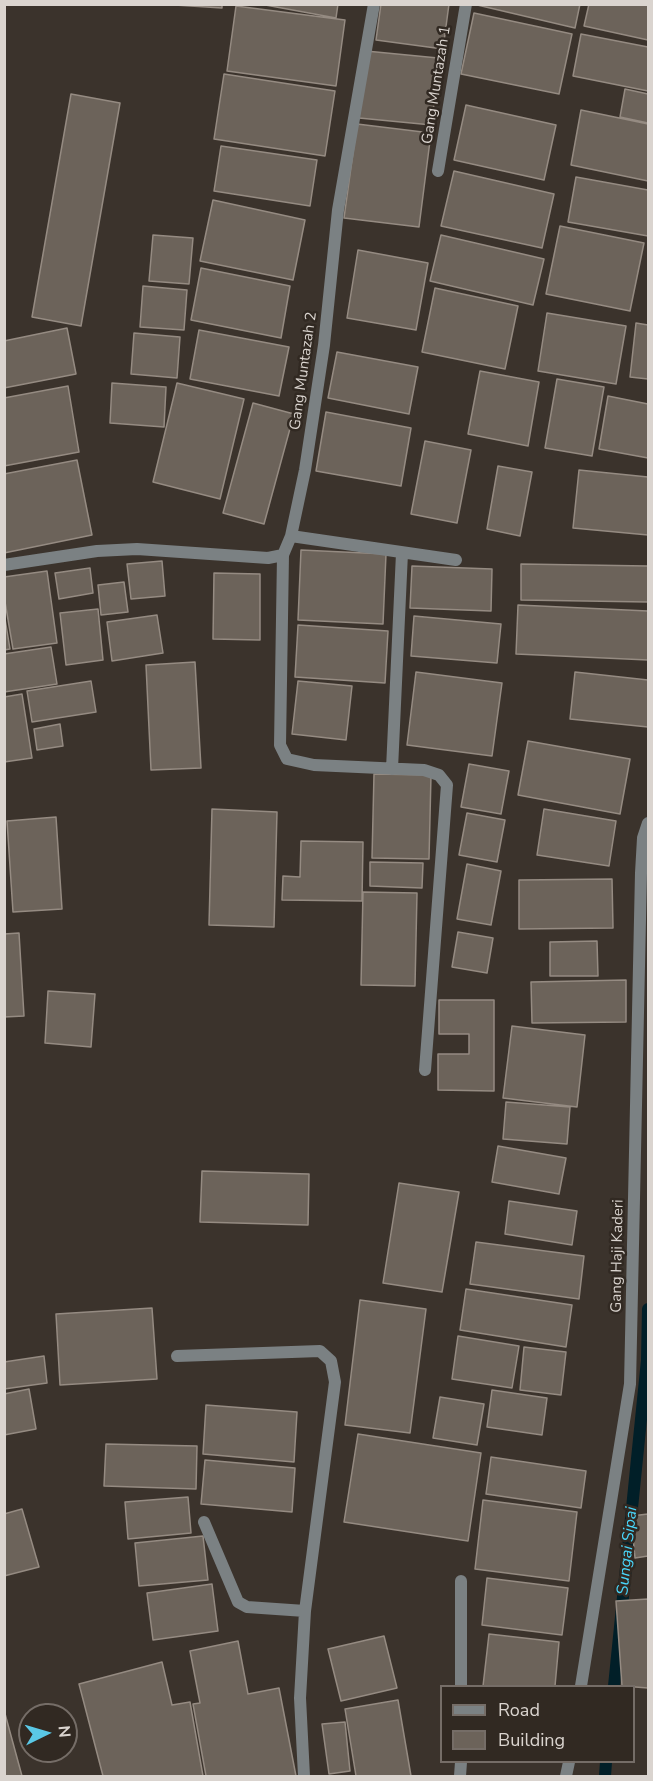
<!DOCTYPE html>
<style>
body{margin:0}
#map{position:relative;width:653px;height:1781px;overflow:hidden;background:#3b332c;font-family:"Nunito Sans",sans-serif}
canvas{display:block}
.frame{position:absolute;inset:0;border:6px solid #dad4cf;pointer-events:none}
.legend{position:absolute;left:440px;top:1685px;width:195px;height:78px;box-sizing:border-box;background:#312922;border:2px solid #756d67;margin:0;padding:8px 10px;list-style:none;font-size:18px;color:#dad4cf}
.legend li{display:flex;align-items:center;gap:12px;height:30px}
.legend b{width:30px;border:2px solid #756d67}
.north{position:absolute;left:18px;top:1703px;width:60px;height:60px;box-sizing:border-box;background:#312922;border:2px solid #756d67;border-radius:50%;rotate:85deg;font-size:16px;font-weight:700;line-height:24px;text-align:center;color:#dad4cf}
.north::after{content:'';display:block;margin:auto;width:21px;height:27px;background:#5ac8e6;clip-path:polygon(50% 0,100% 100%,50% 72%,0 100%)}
</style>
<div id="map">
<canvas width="653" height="1781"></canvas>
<div class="frame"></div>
<ul class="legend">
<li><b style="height:8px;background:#7b8183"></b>Road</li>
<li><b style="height:16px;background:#6c635a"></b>Building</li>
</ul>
<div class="north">N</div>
</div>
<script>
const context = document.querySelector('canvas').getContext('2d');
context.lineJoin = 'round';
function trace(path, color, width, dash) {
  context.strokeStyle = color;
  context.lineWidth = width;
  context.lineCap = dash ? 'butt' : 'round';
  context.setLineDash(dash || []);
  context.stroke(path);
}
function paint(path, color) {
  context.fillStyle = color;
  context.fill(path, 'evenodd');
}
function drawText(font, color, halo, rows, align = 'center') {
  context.font = font + ' "Nunito Sans",sans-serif';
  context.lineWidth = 5;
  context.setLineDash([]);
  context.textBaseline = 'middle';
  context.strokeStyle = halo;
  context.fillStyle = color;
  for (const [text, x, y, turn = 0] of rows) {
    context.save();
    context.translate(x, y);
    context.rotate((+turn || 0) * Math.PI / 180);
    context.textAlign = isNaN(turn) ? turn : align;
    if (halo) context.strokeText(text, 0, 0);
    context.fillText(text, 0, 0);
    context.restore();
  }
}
trace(new Path2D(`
 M614,1686L647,1360L648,1309
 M605,1776L606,1762`), '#011f28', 12);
const building = new Path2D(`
 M159,4H222V8Z
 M260,4H338L336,18Z
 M381,4H449L443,49L376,40Z
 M473,4H580L575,28Z
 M589,4H648V40L584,26Z
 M236,6L345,20L336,86L227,71Z
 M474,13L572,34L559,94L461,74Z
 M581,34L648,47V91L573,76Z
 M366,51L438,58L432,125L359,118Z
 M224,74L335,91L325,156L214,139Z
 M625,89L648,94V123L620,117Z
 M71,94L120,103L81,326L32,317Z
 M466,105L556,125L544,180L454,160Z
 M581,110L648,124V181L571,165Z
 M357,124L431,133L419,227L344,218Z
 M221,146L317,160L310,206L214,191Z
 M454,171L554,194L542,248L441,226Z
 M576,177L648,190V236L568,222Z
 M213,200L305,220L293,280L200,261Z
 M560,226L644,243L630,311L546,294Z
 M153,235L193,238L189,284L149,281Z
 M441,235L544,259L533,305L430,281Z
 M358,250L428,263L416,330L347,318Z
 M201,268L290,286L281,338L191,320Z
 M143,286L187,290L184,330L140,327Z
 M435,288L518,306L505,369L422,352Z
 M547,313L626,326L616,384L538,371Z
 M636,323L648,325V379L630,377Z
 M67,328L76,374L4,388V341Z
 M199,330L289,347L279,396L190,379Z
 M134,333L180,337L177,378L131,374Z
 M337,352L418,367L409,414L328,398Z
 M480,371L539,382L528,446L468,434Z
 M557,379L604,387L592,456L545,448Z
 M112,383L166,387L164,427L110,423Z
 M177,383L244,399L220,499L153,482Z
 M68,386L79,452L4,466V398Z
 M608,396L648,404V458L599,449Z
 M253,403L294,414L264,524L223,513Z
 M326,412L411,428L401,486L316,471Z
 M425,441L471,450L457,523L411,514Z
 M77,460L92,535L4,553V474Z
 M498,466L532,472L520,536L487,529Z
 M579,470L648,477V535L573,528Z
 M301,550L386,554L383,624L298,620Z
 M162,561L165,596L131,599L127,564Z
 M521,564L648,566V602L521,600Z
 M412,566L492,569L491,611L410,608Z
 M90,568L93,593L59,599L55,573Z
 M47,571L57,643L13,649L4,596V577Z
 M214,573L260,574V640L213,639Z
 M124,582L128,612L101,615L98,585Z
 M518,605L648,611V660L516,654Z
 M98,609L103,660L66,665L60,613Z
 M4,613L10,649L4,650Z
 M157,615L163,653L112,661L107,622Z
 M414,616L501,624L497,663L411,656Z
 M298,625L388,631L385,683L295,677Z
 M51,647L57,684L4,692V654Z
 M195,662L201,768L151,770L146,665Z
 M416,672L502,683L492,756L407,745Z
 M575,672L648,680V727L570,719Z
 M91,681L96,712L32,722L27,691Z
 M298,681L352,686L346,740L292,734Z
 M22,694L32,758L4,762V697Z
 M60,724L63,746L37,750L34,729Z
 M528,741L630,759L620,814L518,795Z
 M469,764L509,771L501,814L461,807Z
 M374,774L431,775L429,859L372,858Z
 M212,809L277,812L274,927L209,925Z
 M544,809L616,821L609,866L537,855Z
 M467,813L505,820L497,862L459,855Z
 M56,817L62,909L13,912L7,821Z
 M301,841L363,842L362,901L282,900L283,876L300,877Z
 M370,862L423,863L422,888L370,886Z
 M467,864L501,871L491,925L457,919Z
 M612,879L613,928L519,929V880Z
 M363,892L417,893L415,986L361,985Z
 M458,932L493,938L487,973L452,967Z
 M19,933L24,1016L4,1017V934Z
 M597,941L598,976H550V942Z
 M626,980V1022L532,1023L531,982Z
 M48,991L95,994L91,1047L45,1043Z
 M439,1000H494V1091L438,1090V1054H469V1034H439Z
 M512,1026L585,1035L577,1107L503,1098Z
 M506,1102L570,1107L567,1144L503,1139Z
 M498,1146L566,1158L559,1194L492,1182Z
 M202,1171L309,1174L308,1225L200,1222Z
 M399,1183L459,1192L442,1292L383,1283Z
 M509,1201L577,1211L572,1245L505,1234Z
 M476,1242L584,1256L579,1299L470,1284Z
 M466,1289L572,1305L566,1347L460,1330Z
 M360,1300L426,1309L410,1433L345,1425Z
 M152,1308L157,1379L60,1385L56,1314Z
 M458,1336L519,1346L512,1388L452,1379Z
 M524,1347L566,1352L561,1395L520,1390Z
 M44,1356L47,1383L4,1389V1362Z
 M29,1389L36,1429L4,1435V1394Z
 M492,1390L547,1398L542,1435L487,1427Z
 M440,1397L484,1404L477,1445L433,1438Z
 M206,1405L297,1412L294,1462L203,1454Z
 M358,1434L481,1453L468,1541L344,1522Z
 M106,1444L197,1446L196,1489L104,1486Z
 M491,1457L586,1471L581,1508L486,1494Z
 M205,1460L295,1468L292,1512L201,1504Z
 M188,1497L191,1533L128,1539L125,1502Z
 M483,1500L577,1512L569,1581L475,1569Z
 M22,1509L39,1567L4,1576V1514Z
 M648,1514V1556L635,1558L631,1516Z
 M203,1536L208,1580L139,1586L135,1543Z
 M487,1578L568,1588L562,1635L482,1625Z
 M212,1584L218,1631L153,1640L147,1593Z
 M648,1599V1688L622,1686L616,1601Z
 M489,1634L559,1642L555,1686H483Z
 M384,1636L397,1688L341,1701L328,1649Z
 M238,1641L248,1694L279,1688L296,1776H206L193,1704L200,1703L190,1651Z
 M162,1662L172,1705L190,1702L203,1776H103L79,1684Z
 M398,1700L411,1776H356L345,1709Z
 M4,1710L22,1776H4Z
 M345,1722L350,1771L329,1774L322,1724Z`);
paint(building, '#6c635a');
trace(building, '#958b82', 1.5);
trace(new Path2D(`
 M461,1686V1581
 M460,1776L461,1762`), '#7b8183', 12);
trace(new Path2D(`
 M374,4L338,210L324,345L305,470L291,536L283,555L280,745L287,759L314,765L424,770L439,775L447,785L425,1070
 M438,171L466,4
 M291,536L456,560
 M4,565L97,551L137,549L268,558L283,555
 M392,769L402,553
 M177,1356L320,1351L331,1361L335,1382L305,1611L300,1698L304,1776
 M204,1522L238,1602L247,1607L305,1611
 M581,1686L630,1384L641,873L643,838L648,823
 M566,1776L569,1762`), '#7b8183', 12);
drawText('15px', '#dad4cf', '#312922', [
 ["Gang Muntazah 1",437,85,-81],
 ["Gang Muntazah 2",304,371,-82],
 ["Gang Haji Kaderi",618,1256,-89]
]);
drawText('italic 16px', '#49d6fb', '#312922', [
 ["Sungai Sipai",628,1551,-84]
]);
</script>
